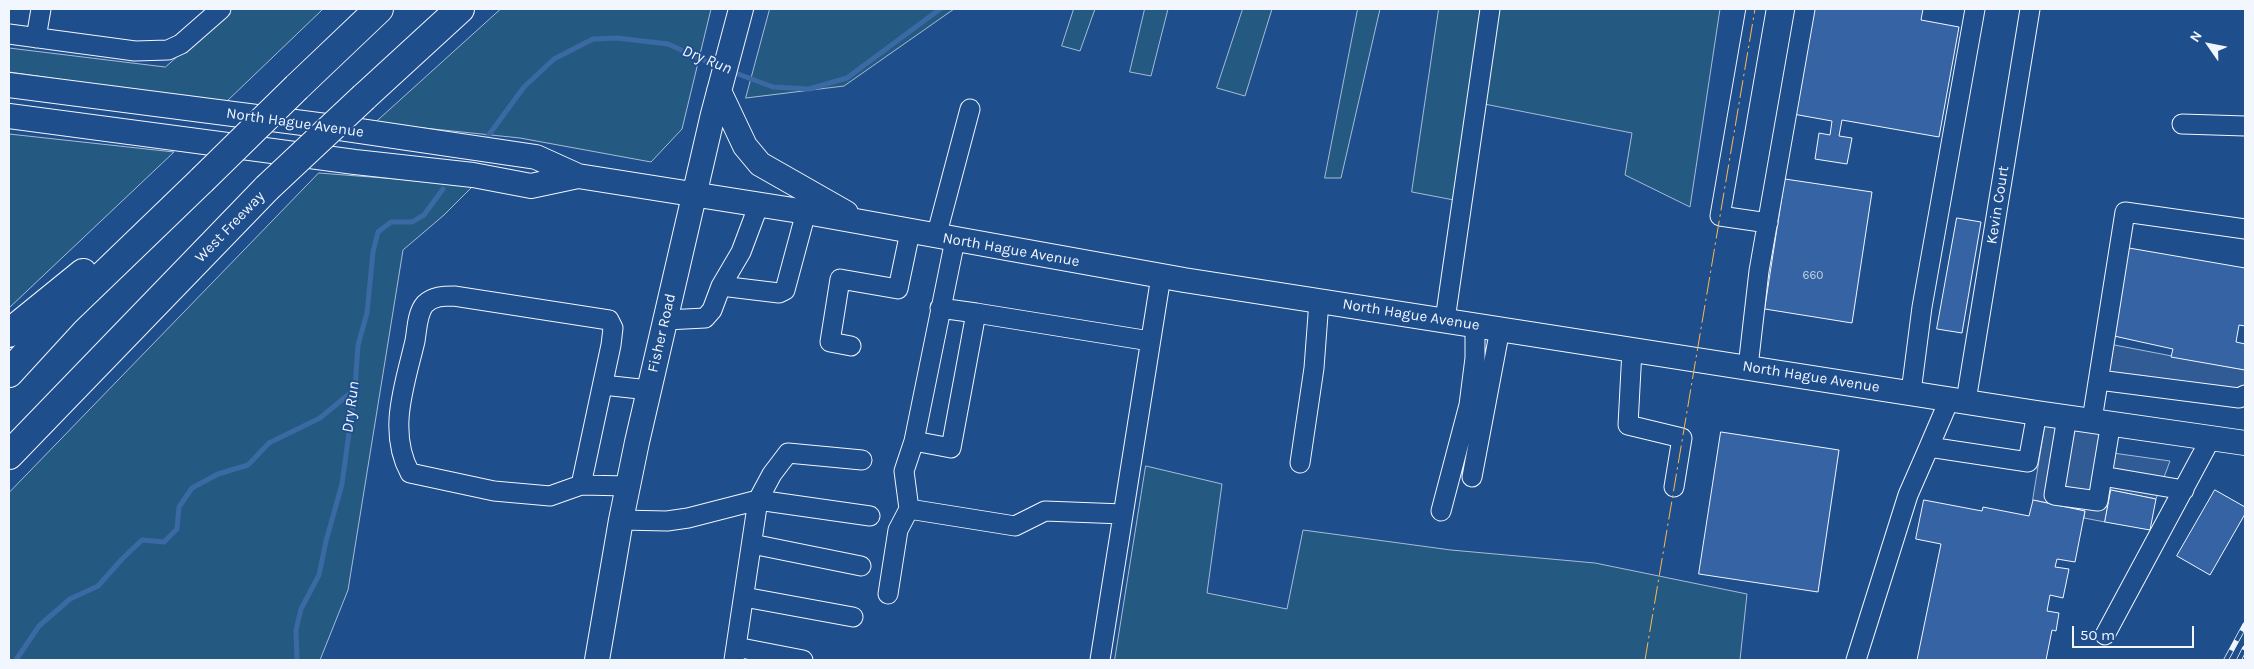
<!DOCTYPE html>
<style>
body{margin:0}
#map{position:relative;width:2254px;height:669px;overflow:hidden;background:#1f4e8c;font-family:Karla,sans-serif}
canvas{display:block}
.frame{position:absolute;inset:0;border:10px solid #f2f6ff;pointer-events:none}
.north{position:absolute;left:2184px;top:20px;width:50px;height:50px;-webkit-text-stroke:4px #1f4e8c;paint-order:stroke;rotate:303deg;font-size:14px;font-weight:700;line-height:20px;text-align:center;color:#f2f6ff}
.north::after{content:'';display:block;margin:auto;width:18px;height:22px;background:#f2f6ff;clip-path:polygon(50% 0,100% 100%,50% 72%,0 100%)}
.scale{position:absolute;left:2072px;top:626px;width:122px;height:22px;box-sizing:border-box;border:2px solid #f2f6ff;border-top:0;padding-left:6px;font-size:15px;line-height:18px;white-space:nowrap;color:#f2f6ff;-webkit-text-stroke:4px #1f4e8c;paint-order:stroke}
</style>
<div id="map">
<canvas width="2254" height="669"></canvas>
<div class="frame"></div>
<div class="north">N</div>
<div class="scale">50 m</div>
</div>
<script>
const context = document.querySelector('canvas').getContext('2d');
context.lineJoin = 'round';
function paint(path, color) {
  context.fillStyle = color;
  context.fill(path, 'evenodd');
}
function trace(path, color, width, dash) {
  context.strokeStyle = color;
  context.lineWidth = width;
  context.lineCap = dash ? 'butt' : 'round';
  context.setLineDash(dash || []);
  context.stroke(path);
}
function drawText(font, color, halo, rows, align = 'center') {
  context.font = font + ' Karla,sans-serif';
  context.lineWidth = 4;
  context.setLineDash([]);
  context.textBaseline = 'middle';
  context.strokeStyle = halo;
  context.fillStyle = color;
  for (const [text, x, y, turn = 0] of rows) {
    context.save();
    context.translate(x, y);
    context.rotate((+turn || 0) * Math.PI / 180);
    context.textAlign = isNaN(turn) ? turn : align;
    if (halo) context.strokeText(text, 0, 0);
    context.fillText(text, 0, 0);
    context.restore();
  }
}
const green = new Path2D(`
 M231,9H323L225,103L9,72V48L165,67Z
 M501,9H711L682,129L651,162L520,138L375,123Z
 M770,9H954L844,86L746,98Z
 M1074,9H1095L1080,51L1062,46Z
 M1145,9H1168L1151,76L1130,72Z
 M1243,9H1272L1245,96L1217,88Z
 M1358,9H1380L1341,178H1325Z
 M1439,9H1720L1690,207L1625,175L1632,133L1469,101L1454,200L1412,192Z
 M9,134L174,152L9,308Z
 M319,173L474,185L444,215L403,250L348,590L320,660H9V493Z
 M1146,466L1222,484L1207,593L1287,609L1303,530L1451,550L1595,563L1747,594L1740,660H1115Z`);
paint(green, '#245a82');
trace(green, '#a8bbd7', 1);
const parking = new Path2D(`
 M2104,343L2245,370V395L2099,380Z
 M2047,414L2111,422L2106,452L2170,461L2156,499L2111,490L2105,522L2084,518L2085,511L2033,500Z`);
paint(parking, '#305b95');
trace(parking, '#a8bbd7', 1);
trace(new Path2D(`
 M730,71L773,87L809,89L847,78L940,9
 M488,136L524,87L554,59L593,39L617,38L668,44L719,67
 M16,660L39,626L70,599L98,586L123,558L142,540L164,542L177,529L179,507L192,488L218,474L248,465L269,443L320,418L355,389
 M297,660L296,630L301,609L319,575L326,541L342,484L355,389L358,345L367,313L373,252L378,232L391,222H412L424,215L443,189`), '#3b69a3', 5);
const building = new Path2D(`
 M1812,9H1923L1921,20L1959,27L1939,137L1842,120L1839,136L1852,138L1847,164L1815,159L1819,133L1830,135L1832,121L1793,114Z
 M1785,179L1872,192L1852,323L1765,309Z
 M1957,218L1981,222L1962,333L1937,329Z
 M2129,248L2245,268V326L2239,325L2236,342L2245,344V370L2171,357L2173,349L2114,336Z
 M1721,432L1839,450L1818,592L1699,574Z
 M2111,490L2156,499L2150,530L2105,522Z
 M2215,490L2245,507V514L2210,575L2177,556Z
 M1924,500L1982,511L1983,507L2029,516L2033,500L2085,511L2075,562L2057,559L2055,567L2069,569L2063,598L2050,595L2047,611L2059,613L2056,631L2052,630L2046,660H1917L1941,544L1916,539Z`);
paint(building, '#3563a3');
trace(building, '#f2f6ff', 1);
const minor = new Path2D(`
 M1756,9L1720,216L1768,223
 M9,34L135,51L168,50L181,44L221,9
 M36,38L41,9
 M2182,124L2245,126
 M936,237L970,109
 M955,240L914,441L904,471L909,509L1015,526L1045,511L1123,514
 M721,286L779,293L785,290L806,212
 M940,308L976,313
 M666,320L705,318L712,310L721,286L741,252L759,204
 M1445,320L1490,9
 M851,346L830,342L840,279L898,289L910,232
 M1632,350L1628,425L1682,438L1674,487
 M1748,367L1759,271L1805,9
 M2099,380L2239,398L2245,395
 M603,385L649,390
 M1911,392L1922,307L1975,9
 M1966,401L2030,9
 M2067,417L2054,495L2098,501L2102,476L2184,490
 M2092,420L2125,212L2245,229
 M914,441L951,448L976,313L1150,341
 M1929,447L1950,398
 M1300,463L1314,368L1319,301
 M2102,476L2111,422
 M1472,477L1500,329
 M581,485L611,345L613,328L609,320L454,296C444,296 433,296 425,304C417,313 417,330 415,341C405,384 387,431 410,473L494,491L550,496L581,485L628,486
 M1441,511L1469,405L1475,358V325
 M621,520L667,521L688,518L758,500L870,516
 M752,544L861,566
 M888,594L898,530L909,509
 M744,597L853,617
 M2105,635L2211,438
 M736,647L803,660
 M734,660L758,500L772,474L788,453L862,460
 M1100,660L1161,276
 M1856,660L1908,495L1929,447L2028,462L2037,413`);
const major = new Path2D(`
 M9,85L326,126L536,157L578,176L806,212L1184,280L2037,413L2245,443
 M719,91L745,146L760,164L846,213
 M9,116L355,162L473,175L531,186L578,176
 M597,660L621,520L637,442L713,114L741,9`);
const highway = new Path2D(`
 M297,87L379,9
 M364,97L460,9
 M9,333L83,273
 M9,373L64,313L202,180
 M9,455L267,188`);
trace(minor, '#f2f6ff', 21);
trace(major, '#f2f6ff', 26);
trace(highway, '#f2f6ff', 30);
trace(minor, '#1f4e8c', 19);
trace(major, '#1f4e8c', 24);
trace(highway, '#1f4e8c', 28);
const rail = new Path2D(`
 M2226,660L2245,625
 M2239,660L2245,648`);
trace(rail, '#f2f6ff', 5.5);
trace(rail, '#1f4e8c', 4, [11]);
const highwayBridge = new Path2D(`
 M202,180L297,87
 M267,188L364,97`);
trace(highwayBridge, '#f2f6ff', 30, []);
trace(highwayBridge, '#1f4e8c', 28);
trace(new Path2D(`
 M1645,660L1755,9`), '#ffb74d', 1, [18, 4, 2.5, 4]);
drawText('12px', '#c3d1e8', null, [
 ["660",1813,276]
]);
drawText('15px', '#f2f6ff', '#1f4e8c', [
 ["North Hague Avenue",295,123,8],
 ["Kevin Court",1998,205,-81],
 ["West Freeway",230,227,-46],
 ["North Hague Avenue",1011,250,10],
 ["North Hague Avenue",1411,315,9],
 ["Fisher Road",662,333,-77],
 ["North Hague Avenue",1811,377,9]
]);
drawText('italic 16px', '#f2f6ff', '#1f4e8c', [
 ["Dry Run",707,60,22],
 ["Dry Run",351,407,-83]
]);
</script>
